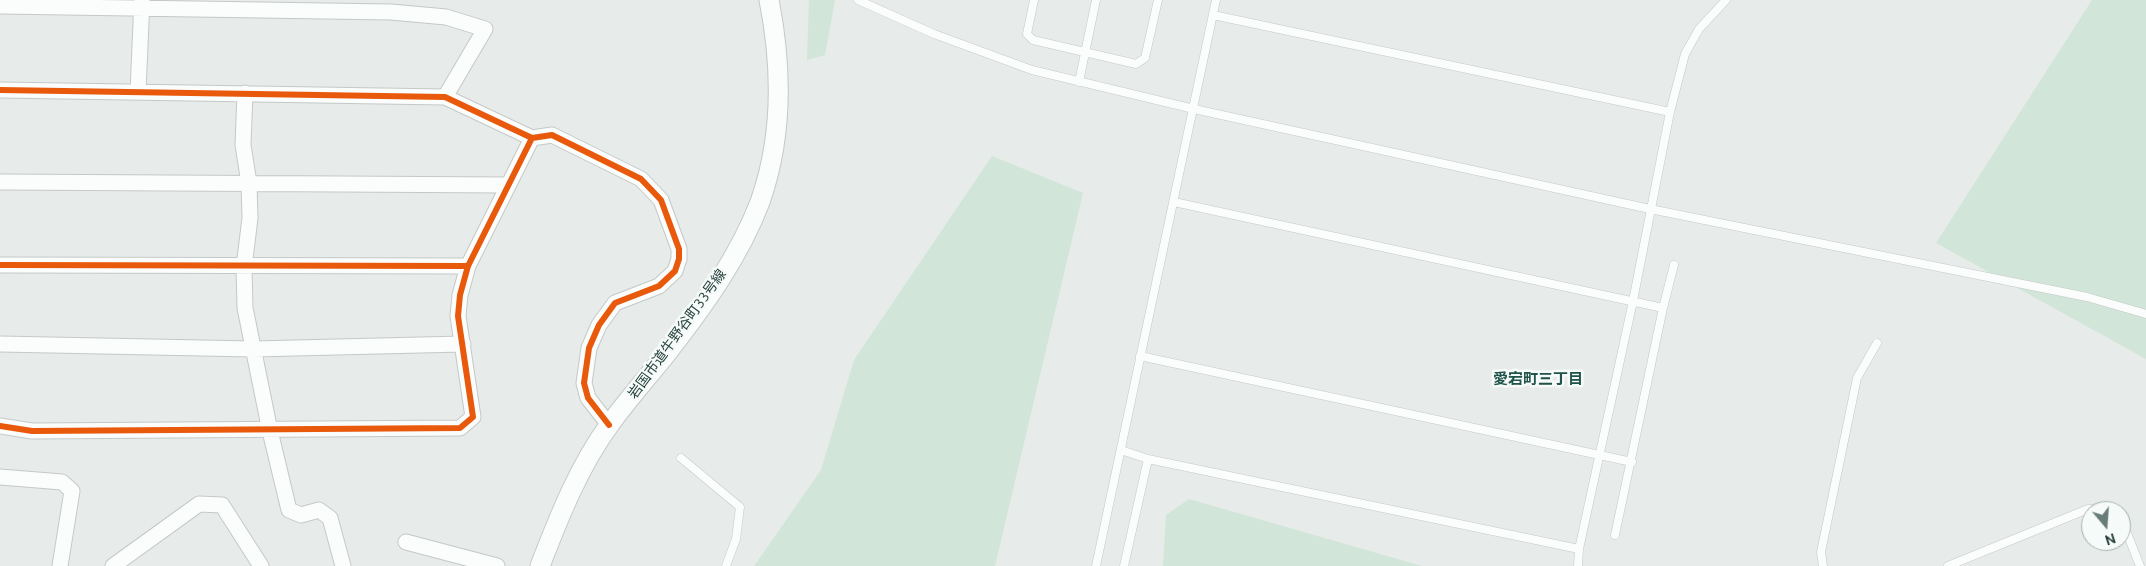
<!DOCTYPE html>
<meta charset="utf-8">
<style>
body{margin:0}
#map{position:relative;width:2146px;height:566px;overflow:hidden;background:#e7ecea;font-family:Ubuntu,sans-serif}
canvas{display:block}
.north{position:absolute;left:2081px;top:501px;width:50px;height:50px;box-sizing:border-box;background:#f6faf9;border:1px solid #a2b0ad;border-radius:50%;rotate:162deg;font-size:14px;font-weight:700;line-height:20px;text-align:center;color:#24403b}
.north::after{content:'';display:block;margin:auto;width:18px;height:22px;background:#687c78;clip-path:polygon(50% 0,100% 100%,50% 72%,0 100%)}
</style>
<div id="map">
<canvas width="2146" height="566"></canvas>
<div class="north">N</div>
</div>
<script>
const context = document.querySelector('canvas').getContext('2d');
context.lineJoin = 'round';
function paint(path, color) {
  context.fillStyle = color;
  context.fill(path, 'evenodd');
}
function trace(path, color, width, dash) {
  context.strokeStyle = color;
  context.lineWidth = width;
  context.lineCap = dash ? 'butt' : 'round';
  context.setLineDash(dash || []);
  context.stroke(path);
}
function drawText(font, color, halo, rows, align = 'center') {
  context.font = font + ' Ubuntu,"Noto Sans JP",sans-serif';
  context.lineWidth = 5;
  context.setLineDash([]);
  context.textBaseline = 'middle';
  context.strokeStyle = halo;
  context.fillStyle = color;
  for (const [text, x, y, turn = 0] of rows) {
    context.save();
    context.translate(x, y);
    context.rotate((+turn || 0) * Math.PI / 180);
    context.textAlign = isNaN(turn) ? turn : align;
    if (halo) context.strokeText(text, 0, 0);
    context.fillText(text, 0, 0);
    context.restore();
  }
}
paint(new Path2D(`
 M809,0H835L825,55L807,60Z
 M2092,0H2146V359L1936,243Z
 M992,156L1083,193L995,566H754L821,470L854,360Z
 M1189,499L1422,566H1163L1166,515Z`), '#d1e5d8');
const service = new Path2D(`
 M858,0L934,34L1032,70L1194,109L1650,209L2087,297L2146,314
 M1034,0L1027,34L1033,40L1136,64L1145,58L1158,0
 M1213,15L1670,112
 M1079,82L1096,0
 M1174,202L1663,308
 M1140,356L1632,462
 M1121,450L1148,459L1579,549
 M681,458L740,507L736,539L726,566
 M2121,518L2140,566
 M1615,535L1663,308L1674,265
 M1096,566C1137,377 1175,188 1216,0
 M1124,566L1148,459
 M1578,566L1579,549L1633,301L1670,112L1685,54L1699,29L1726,0
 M1823,566L1821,552L1857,378L1877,343
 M1948,566L2088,509H2106L2109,511`);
const minor = new Path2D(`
 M0,6L391,12L446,17L485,29L445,97
 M0,90L445,97L532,138L552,135L641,179L661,200L679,249V259L675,271L659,286L615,303L599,325L589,348L584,383L588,398L609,425
 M138,92L142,0
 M245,93L243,145L249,183L250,218L244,267L245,308L270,431L289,510L301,515L319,510L330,518L343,566
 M0,182L508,185
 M0,265L468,266
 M0,344L253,349L463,344
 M0,426L32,431L460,428L473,417L458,316L460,295L468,266L532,138
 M0,477L62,482L72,491L60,566
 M406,542L497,566
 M113,566L199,504L222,505L261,566`);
const tertiary = new Path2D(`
 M540,566C559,517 579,466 610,424C628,399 648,377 667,353C703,307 739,257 760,202C783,137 782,66 769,0`);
trace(service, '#c4c9c7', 9);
trace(minor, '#c4c9c7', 17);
trace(tertiary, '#c4c9c7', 21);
trace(service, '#fbfcfc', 8);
trace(minor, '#fbfcfc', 15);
trace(tertiary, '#fbfcfc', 19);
trace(new Path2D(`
 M0,90L445,97L532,138L552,135L641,179L661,200L679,249V259L675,271L659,286L615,303L599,325L589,348L584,383L588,398L609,425
 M0,265L468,266
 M0,426L32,431L460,428L473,417L458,316L460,295L468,266L532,138`), '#e8590c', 6);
drawText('14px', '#24403b', '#f6faf9', [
 ["岩国市道牛野谷町33号線",677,334,-54]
]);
drawText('bold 15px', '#205349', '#f6faf9', [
 ["愛宕町三丁目",1538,379]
]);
</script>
